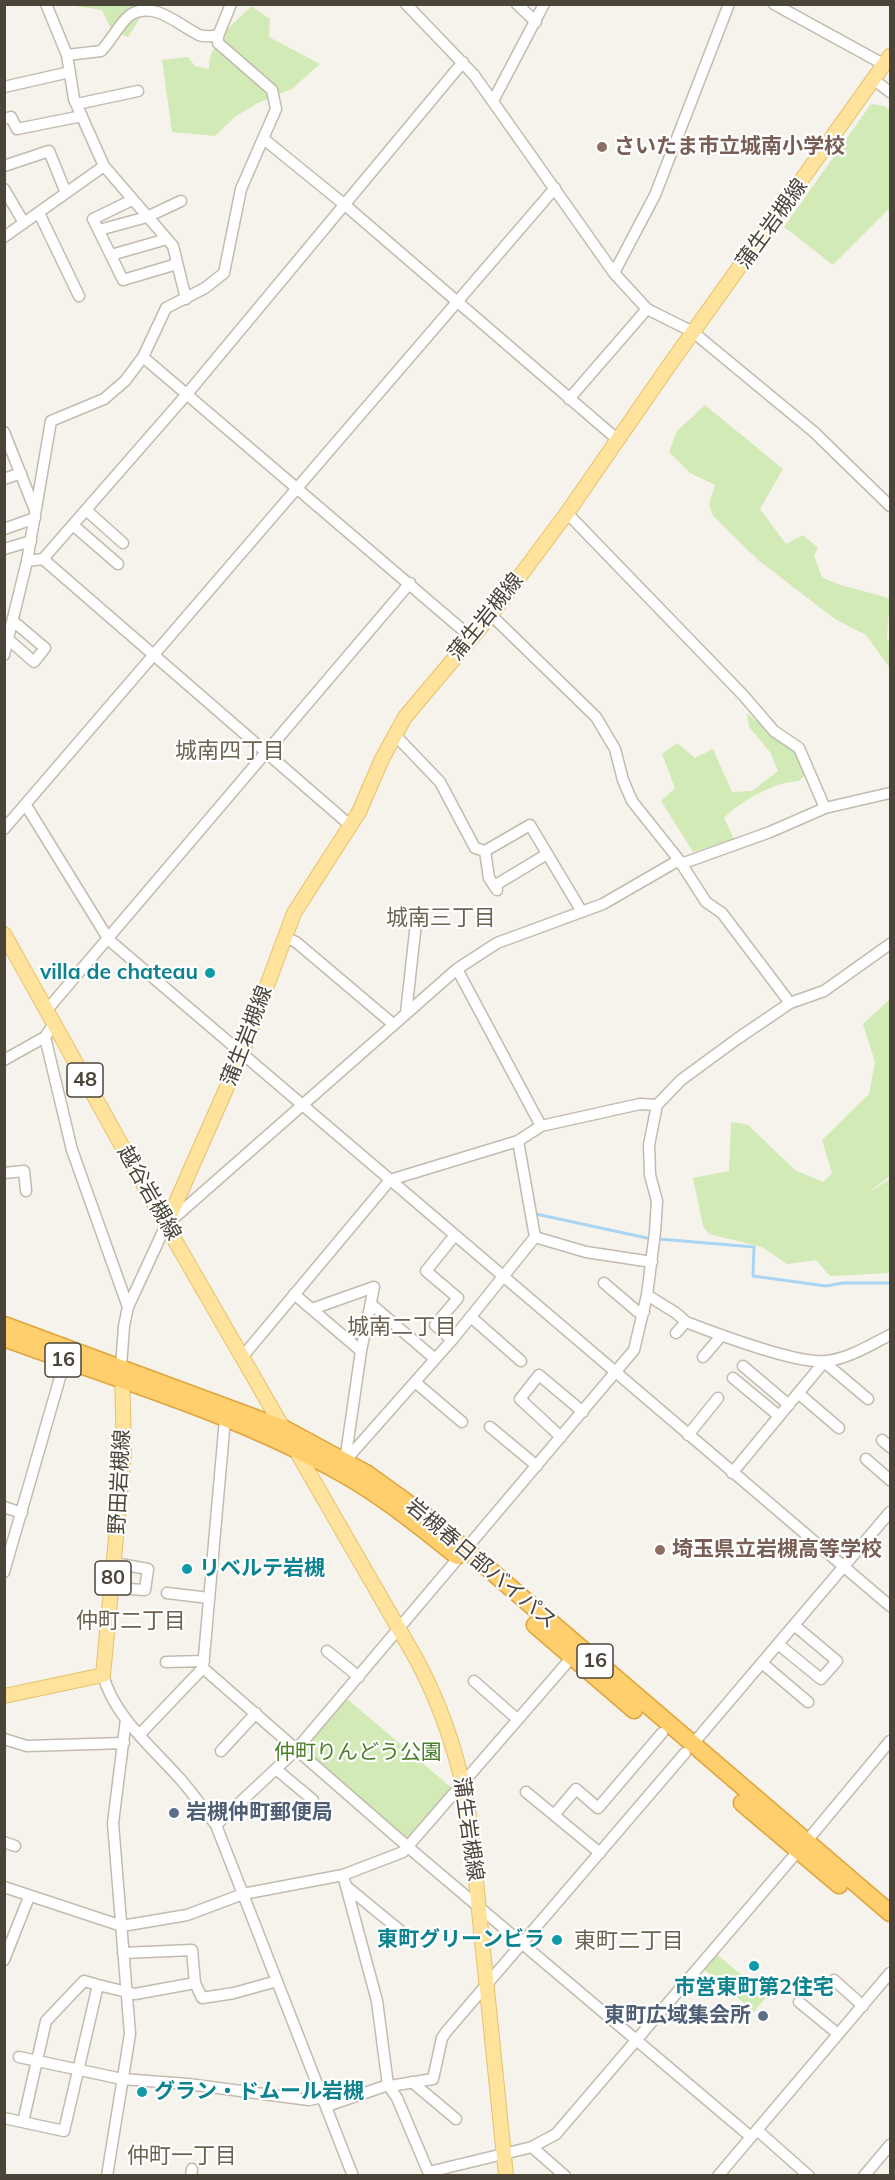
<!DOCTYPE html>
<meta charset="utf-8">
<style>
body{margin:0}
#map{position:relative;width:895px;height:2180px;overflow:hidden;background:#f6f3ec;font-family:Mulish,sans-serif}
canvas{display:block}
.frame{position:absolute;inset:0;border:6px solid #4b4439;pointer-events:none}
</style>
<div id="map">
<canvas width="895" height="2180"></canvas>
<div class="frame"></div>
</div>
<script>
const context = document.querySelector('canvas').getContext('2d');
context.lineJoin = 'round';
function paint(path, color) {
  context.fillStyle = color;
  context.fill(path, 'evenodd');
}
function trace(path, color, width, dash) {
  context.strokeStyle = color;
  context.lineWidth = width;
  context.lineCap = dash ? 'butt' : 'round';
  context.setLineDash(dash || []);
  context.stroke(path);
}
function drawText(font, color, halo, rows, align = 'center') {
  context.font = font + ' Mulish,"Noto Sans JP",sans-serif';
  context.lineWidth = 4.5;
  context.setLineDash([]);
  context.textBaseline = 'middle';
  context.strokeStyle = halo;
  context.fillStyle = color;
  for (const [text, x, y, turn = 0] of rows) {
    context.save();
    context.translate(x, y);
    context.rotate((+turn || 0) * Math.PI / 180);
    context.textAlign = isNaN(turn) ? turn : align;
    if (halo) context.strokeText(text, 0, 0);
    context.fillText(text, 0, 0);
    context.restore();
  }
}
paint(new Path2D(`
 M68,5H145L140,18L128,37L112,31L102,10Z
 M251,6L270,19L269,37L320,64L292,89L258,103L236,116L215,136L172,132L162,60L188,57L195,66L209,69C208,43 234,24 251,6Z
 M871,104L885,106L890,111V208L833,265L784,227Z
 M705,405L783,469L760,509L786,544L803,535L818,548L814,556L822,577C844,589 867,590 890,599L887,639L890,643V668L866,635L835,619L758,560L713,516L709,504L715,485L690,473L669,452L677,431Z
 M747,713L795,753L805,775L799,781C774,782 741,801 724,818L734,839L693,852L661,801L675,788L662,754L677,743L695,758L713,749L732,792L752,791L778,771L770,752L749,727Z
 M890,999V1176L868,1193L890,1179V1273L830,1276L816,1260L787,1264L762,1247L709,1234L703,1226L693,1178L729,1171L731,1122L748,1125L795,1170L823,1182L832,1173L822,1140L869,1094L875,1062L863,1024Z
 M345,1697L453,1789L411,1837L407,1838L303,1750V1747Z
 M715,1953L767,1996L754,2012L702,1968Z`), '#d2eab5');
trace(new Path2D(`
 M536,1214L647,1238
 M659,1239L754,1247L753,1276L826,1286L843,1283H890`), '#a9d4f2', 3);
const minor = new Path2D(`
 M46,4L67,55L74,99L104,166L173,246L186,299
 M406,4L474,75L614,273L647,309L693,332L814,432L890,506
 M517,4L536,22
 M774,4L885,65
 M67,55L101,51C112,40 118,25 130,15C155,0 178,25 199,35C204,37 212,36 218,36
 M874,80L890,92
 M4,87L70,72
 M493,101L544,4
 M77,104L138,91
 M4,119L11,117L17,129L82,116
 M265,140L345,205L618,440
 M4,166L49,151L66,193
 M4,189L24,223
 M132,200L93,219L123,280L177,264
 M39,213L79,296
 M99,230L147,217L181,201
 M4,237L104,166
 M111,255L167,239
 M614,273L655,195L729,4
 M143,357L472,638
 M569,399L647,309
 M4,432L35,510
 M4,479L21,473
 M86,510L123,543
 M567,513L743,695L774,731L799,748L825,808
 M73,525L118,564
 M4,529L35,518
 M4,549L31,541
 M43,559L351,826
 M27,561L43,559L187,394L463,62
 M491,615L596,717L615,749L623,780L632,801L679,860L706,902L722,913L790,1003
 M4,641L8,639L34,662L45,648L13,621
 M4,655L27,561L51,421L104,399L125,381L143,357L166,308L205,288L224,273L241,189L276,109L272,90L218,43V36L231,4
 M395,735L440,782L475,848L485,851L530,825L582,912
 M27,807L109,940L890,1606
 M4,829L555,188
 M485,851L489,878L497,890
 M681,864L770,832L825,808L890,793
 M494,886L547,854
 M284,937L296,942L393,1024
 M457,969L541,1126
 M46,1011L410,583
 M406,1013L416,923
 M45,1037L72,1150L128,1307
 M4,1060L45,1037L53,1025
 M4,1173L24,1171L26,1191
 M535,1237L586,1252L652,1262
 M604,1283L638,1312H644
 M294,1294L361,1351L345,1461
 M647,1295L676,1313L686,1322C715,1333 798,1365 827,1361C850,1358 870,1345 890,1335
 M371,1304L435,1359
 M312,1309L374,1287L361,1351
 M471,1317L521,1361
 M676,1333L686,1322
 M452,1340L435,1325L458,1298L426,1271L455,1235
 M243,1356L390,1180L518,1141L541,1126L640,1104L657,1105
 M703,1357L722,1335
 M824,1362L868,1399
 M743,1366L789,1405
 M121,1367L124,1326L128,1307L166,1225L457,969L497,943L603,904L679,860
 M733,1378L779,1416
 M415,1382L462,1422
 M798,1393L839,1428
 M490,1427L537,1466
 M688,1435L718,1398
 M561,1437L520,1399L539,1375L583,1412
 M882,1440L890,1447
 M866,1459L890,1480
 M345,1461L452,1340L535,1237L518,1141
 M732,1473L824,1362
 M4,1507L22,1513
 M4,1572L65,1360
 M111,1588L145,1590L148,1569L114,1563
 M167,1593L209,1598
 M778,1644L821,1679L837,1661L794,1625
 M327,1651L359,1677
 M166,1662L204,1661
 M762,1663L808,1702
 M203,1668L415,1853L751,2137
 M103,1675C114,1717 154,1749 182,1781C194,1795 205,1811 216,1825L353,2176
 M474,1681L517,1719
 M140,1734L203,1668L225,1419
 M4,1739L27,1746L124,1743
 M692,1745L890,1512
 M221,1751L256,1713
 M277,1770L313,1800
 M526,1792L600,1853
 M554,1815L576,1789L598,1808L662,1733
 M216,1825L296,1750L634,1350L647,1295L655,1232L657,1201L650,1175L649,1145L657,1105L681,1080L737,1039L790,1003L824,991L890,944
 M4,1842L15,1846
 M806,1842L890,1741
 M343,1875L377,2001L388,2085L397,2098L430,2176
 M346,1886L408,1937
 M4,1887L122,1926L187,1915L243,1894L343,1875L403,1852L572,1657
 M123,1953L192,1950L195,1983L202,1998L234,1993L277,1981
 M4,1960L29,1897
 M834,1980L863,2006
 M98,1985L135,1994L195,1983
 M799,2002L838,2034
 M19,2057L122,2079L188,2084L309,2100L323,2097
 M412,2082L456,2119
 M390,2086L433,2079L442,2038L446,2032L685,1753
 M327,2106L388,2085
 M4,2118L64,2131L98,1985L84,1981L46,2021L23,2122
 M757,2130L809,2176
 M532,2147L565,2176
 M429,2172L532,2147L556,2134L798,1851
 M107,2176L130,2034L113,1823L126,1719
 M191,2176L192,2169
 M718,2176L890,1973
 M864,2176L890,2145`);
const major = new Path2D(`
 M4,934L166,1225L418,1662C445,1714 461,1764 470,1822L506,2176
 M166,1225L242,1053L294,913L359,812L382,759L405,717L491,615L567,513L668,367L890,56
 M4,1696L103,1675L124,1453L122,1372`);
const highway = new Path2D(`
 M4,1325L285,1429L366,1473L434,1522L890,1913
 M4,1338C118,1380 237,1414 343,1474C384,1497 420,1527 457,1556
 M535,1625L634,1710
 M742,1803L839,1885`);
trace(minor, '#c2bbae', 13);
trace(major, '#e6c16a', 16);
trace(highway, '#e0a43c', 19);
trace(minor, '#fff', 10);
trace(major, '#ffe39c', 14);
trace(highway, '#ffcf6e', 16);
for (const [x, y, r, color] of [
 [602,147,6,"#8d6e63"],
 [210,973,6,"#0f9aa8"],
 [660,1550,6,"#8d6e63"],
 [187,1569,6,"#0f9aa8"],
 [174,1813,6,"#5c6f8a"],
 [557,1940,6,"#0f9aa8"],
 [754,1966,6,"#0f9aa8"],
 [763,2016,6,"#5c6f8a"],
 [142,2092,6,"#0f9aa8"]
]) {
  const dot = new Path2D();
  dot.arc(x, y, r, 0, 2 * Math.PI);
  context.fillStyle = color;
  context.fill(dot);
  trace(dot, '#fff', 2);
}
for (const [x, y, w] of [
 [85,1080,36],
 [63,1360,36],
 [113,1578,36],
 [595,1661,36]
]) {
  const box = new Path2D();
  box.roundRect(x - w / 2, y - 17, w, 34, 4.5);
  context.fillStyle = '#fff';
  context.fill(box);
  trace(box, '#4b4439', 1.5);
}
drawText('bold 20px', '#4b4439', null, [
 ["48",85,1080],
 ["16",63,1360],
 ["80",113,1578],
 ["16",595,1661]
]);
drawText('bold 21px', '#785e54', '#fff', [
 ["さいたま市立城南小学校",614,147],
 ["埼玉県立岩槻高等学校",672,1550]
], 'left');
drawText('21px', '#4b4439', '#fff', [
 ["蒲生岩槻線",772,224,-54],
 ["蒲生岩槻線",486,617,-51],
 ["蒲生岩槻線",247,1036,-69],
 ["越谷岩槻線",149,1193,60],
 ["野田岩槻線",120,1482,-87],
 ["岩槻春日部バイパス",481,1564,40],
 ["蒲生岩槻線",468,1829,82]
]);
drawText('bold 21px', '#0d838f', '#fff', [
 ["villa de chateau",198,973],
 ["リベルテ岩槻",199,1569,"left"],
 ["東町グリーンビラ",545,1940],
 ["市営東町第2住宅",754,1988,"center"],
 ["グラン・ドムール岩槻",154,2092,"left"]
], 'right');
drawText('21px', '#4a7f2a', '#fff', [
 ["仲町りんどう公園",358,1753]
]);
drawText('bold 21px', '#4e5e75', '#fff', [
 ["岩槻仲町郵便局",186,1813],
 ["東町広域集会所",751,2016,"right"]
], 'left');
drawText('22px', '#6e6250', '#fff', [
 ["城南四丁目",230,751],
 ["城南三丁目",441,918],
 ["城南二丁目",402,1327],
 ["仲町二丁目",131,1621],
 ["東町二丁目",629,1941],
 ["仲町一丁目",182,2156]
]);
</script>
